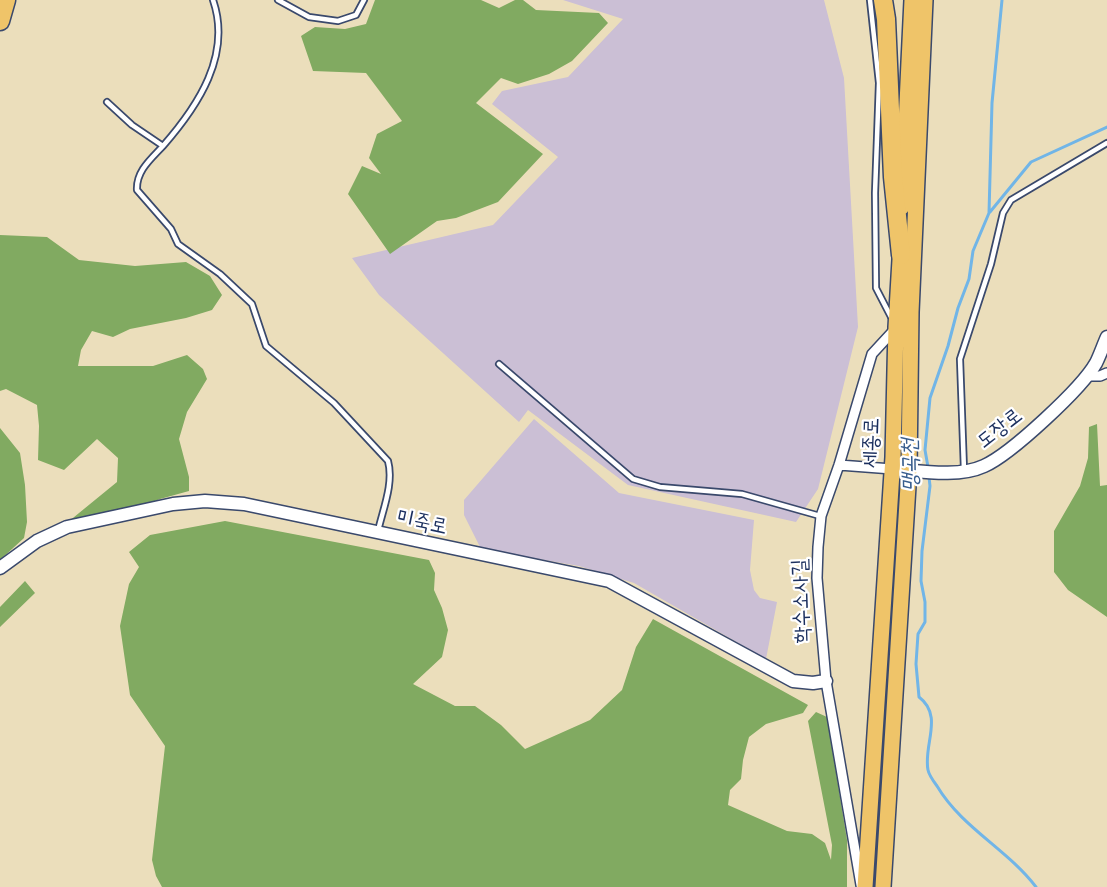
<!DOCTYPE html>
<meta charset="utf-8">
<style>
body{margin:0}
canvas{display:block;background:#ebdebb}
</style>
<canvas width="1107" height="887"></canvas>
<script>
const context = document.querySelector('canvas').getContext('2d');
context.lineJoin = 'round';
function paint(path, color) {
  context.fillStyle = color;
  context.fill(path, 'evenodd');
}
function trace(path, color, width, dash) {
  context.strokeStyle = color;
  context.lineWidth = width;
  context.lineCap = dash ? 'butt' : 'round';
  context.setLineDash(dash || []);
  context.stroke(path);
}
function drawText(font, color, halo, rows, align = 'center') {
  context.font = font + ' "Balsamiq Sans","Poor Story",sans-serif';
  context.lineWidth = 4.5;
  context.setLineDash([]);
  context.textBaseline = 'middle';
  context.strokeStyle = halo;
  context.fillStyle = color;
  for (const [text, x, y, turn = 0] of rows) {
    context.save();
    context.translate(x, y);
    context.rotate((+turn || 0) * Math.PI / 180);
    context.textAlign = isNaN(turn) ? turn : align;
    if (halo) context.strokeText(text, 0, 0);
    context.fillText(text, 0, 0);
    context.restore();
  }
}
paint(new Path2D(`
 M563,0H824L844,78L858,327L818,489L796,522L628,485L528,410L519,422L379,295L352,258L493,225L558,157L492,104L502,91L568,77L623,19Z
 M534,419L619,493L754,520L750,570L754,590L760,598L777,602L766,659L634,583L579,566L481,549L464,515V500Z`), '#cbbfd5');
paint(new Path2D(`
 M375,0H481L499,8L515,0H523L536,10L599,13L608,23L572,61L549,74L518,84L501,78L476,103L543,154L498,202L456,218L437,221L390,254L348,194L362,166L381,174L369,158L377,134L402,121L366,73L313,71L301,36L315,27L345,29L366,24Z
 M0,235L47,237L79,260L135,266L186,262L210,276L222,295L212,310L186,318L130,329L113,337L92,331L81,350L78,366H153L187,355L203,369L207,379L187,412L179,439L189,477V491L160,499L117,516L68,522L117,482L118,458L97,439L64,470L38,460L39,426L37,405L6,389L0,391Z
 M1097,424L1100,486L1107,485V617L1068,590L1054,572V531L1080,486L1088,458L1089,427Z
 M0,428L20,453L25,485L27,522L24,538L0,560Z
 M225,521L429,560L435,573L434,590L442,608L448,630L442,657L413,684L455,706H475L501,725L525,749L590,720L622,690L636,647L653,619L808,705L803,713L766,724L749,737L743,760L741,779L730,790L728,805L787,831L812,834L825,843L831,860L832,845L808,721L816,712L827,717L847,840V887H162L156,876L152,860L165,746L130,695L120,626L129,584L139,567L129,552L150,535Z
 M25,581L35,593L0,627V607Z`), '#81aa61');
trace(new Path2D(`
 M990,212L1031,162L1107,127
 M928,467L925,450L930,398L948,346L958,308L969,279L973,251L989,213L992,103L1002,0
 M929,477L930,486L922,551L921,581L925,602V622L918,634L916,664L919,697C944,716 923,745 928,770C929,775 934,782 937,786C962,828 1007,849 1036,887`), '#71b5e7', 3);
const service = new Path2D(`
 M278,0L309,17L338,21L356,15L364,0
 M870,0L879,83L875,193L876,288L891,317
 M107,102L132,125L163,146C198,106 232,55 213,0
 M163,146C151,159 136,171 137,190L171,229L178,244L220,274L252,304L266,346L334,403L388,461C394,483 383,509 378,531
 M499,364L633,479L660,487L742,494L820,516
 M964,470L960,359L991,264L1003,213L1011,200L1107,143`);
const minor = new Path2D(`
 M1087,376H1100L1107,373
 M839,465L892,469
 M861,885L826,681L817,578L818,547L821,516L839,465L872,354L896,328`);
const tertiary = new Path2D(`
 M892,469C920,471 958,478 984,466C1011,454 1082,388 1096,363C1100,355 1103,346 1107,337
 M0,568L37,541L67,527L173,504L205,501L244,504L609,581L793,681L813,683L826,681`);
const primary = new Path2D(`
 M902,207L912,0
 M865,887L893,457L896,327L901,243
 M883,887L909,470L911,312L925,0`);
const motorway = new Path2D(`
 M883,0L886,19L893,177L901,255
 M0,21L6,0`);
trace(service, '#3a496c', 8);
trace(minor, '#3a496c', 12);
trace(tertiary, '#3a496c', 15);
trace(primary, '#3a496c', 18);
trace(motorway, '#3a496c', 21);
trace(service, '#fff', 4.5);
trace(minor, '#fff', 9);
trace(tertiary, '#fff', 12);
trace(primary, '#efc469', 15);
trace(motorway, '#efc469', 18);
drawText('21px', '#1b2f5e', '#fff', [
 ["도장로",1000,429,-38],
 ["세종로",872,443,-88],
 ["미죽로",422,523,12],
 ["학수소사길",802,601,-92]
]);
drawText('italic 22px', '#395e8e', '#fff', [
 ["맹곡천",911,465,-91]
]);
</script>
